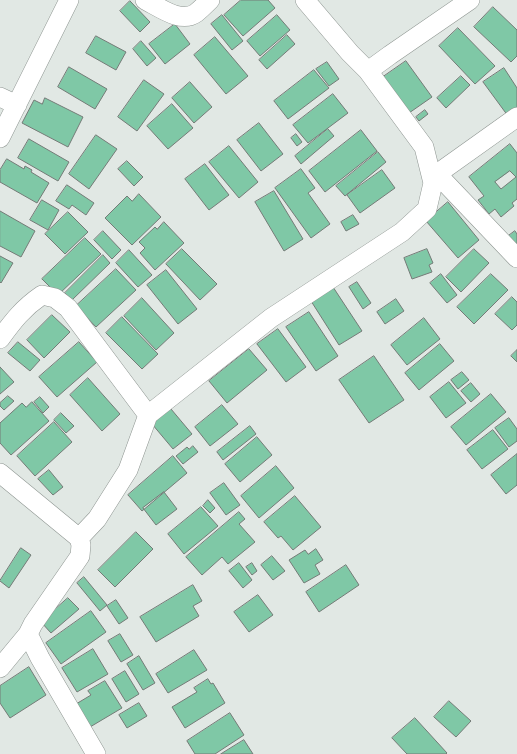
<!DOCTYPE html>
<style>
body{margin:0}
canvas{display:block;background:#e1e8e4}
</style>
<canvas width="517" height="754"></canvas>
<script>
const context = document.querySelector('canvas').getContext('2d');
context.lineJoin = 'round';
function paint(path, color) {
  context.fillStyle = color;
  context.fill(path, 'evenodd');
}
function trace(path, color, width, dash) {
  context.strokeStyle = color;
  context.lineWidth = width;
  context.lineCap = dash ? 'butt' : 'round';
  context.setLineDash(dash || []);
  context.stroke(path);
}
const building = new Path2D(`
 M241,0H268L275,8L243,36L224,15Z
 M130,1L150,22L140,32L120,11Z
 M493,7L517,30V56L511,62L474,27Z
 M222,15L243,41L232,50L211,24Z
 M277,15L290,30L260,56L247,41Z
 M175,24L190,44L165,64L149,44Z
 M458,28L495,66L475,84L439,46Z
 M287,35L295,44L267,69L259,60Z
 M96,36L126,52L116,70L86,53Z
 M215,37L248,76L226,94L194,55Z
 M141,41L156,58L147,66L133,49Z
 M406,61L432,97L409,113L383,77Z
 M327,62L339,79L329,86L316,69Z
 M69,67L107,89L95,109L58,87Z
 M504,68L517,88V109L508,116L483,82Z
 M314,70L329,88L288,119L274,101Z
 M461,76L470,85L446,108L437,98Z
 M144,80L164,94L137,131L118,117Z
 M190,82L212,107L194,123L172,98Z
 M333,94L348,113L308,143L293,125Z
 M45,98L83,117L68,147L22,123L34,100L42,104Z
 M172,104L193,128L168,149L147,126Z
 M425,110L428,114L419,121L416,117Z
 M259,123L283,154L261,171L237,140Z
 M328,129L334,136L301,164L295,156Z
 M361,130L377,151L325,192L309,171Z
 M296,134L302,142L297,146L291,138Z
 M96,135L117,149L89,189L69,174Z
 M29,139L69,162L58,181L18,158Z
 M510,144L517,153V199L512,203L514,206L501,217L495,209L489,214L478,200L484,196L469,177ZM510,171L516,177L501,189L495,182Z
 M229,146L258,182L239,198L209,162Z
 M378,152L386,162L345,196L336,186Z
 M7,159L24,169L25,166L32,170L31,172L49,183L37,203L0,182V170Z
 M127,161L143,177L134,186L118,169Z
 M205,164L229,195L209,210L185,179Z
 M301,169L315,188L308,193L330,224L311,238L275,188Z
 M382,170L395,188L360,213L347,195Z
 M67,185L94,203L86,215L72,205L69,209L56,201Z
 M274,191L303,239L284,251L255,202Z
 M139,194L161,217L132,245L105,218L127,196L132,201Z
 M42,200L59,210L48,230L30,220Z
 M448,202L479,240L458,258L426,221Z
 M0,211L35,231L21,257L0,246Z
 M68,212L88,232L65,254L45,234Z
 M353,215L359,224L346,231L341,222Z
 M164,222L184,243L155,270L140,253L145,248L139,242L155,227L157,229Z
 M103,231L121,250L112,259L94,240Z
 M515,231L517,234V248L507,237Z
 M85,238L101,254L58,295L42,279Z
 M182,249L217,284L200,300L166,264Z
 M427,249L433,263L429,265L432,272L412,279L404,258Z
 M474,249L489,263L461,292L446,277Z
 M129,250L152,275L138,287L116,263Z
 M103,255L110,263L72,300L65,293Z
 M0,256L13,263L1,283L0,282Z
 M116,269L136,290L96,327L76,306Z
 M166,270L197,309L178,324L147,285Z
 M441,274L457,295L447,303L430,283Z
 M491,274L508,290L474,324L457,307Z
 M357,282L371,303L363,309L349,287Z
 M333,287L362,331L339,345L311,301Z
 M512,297L517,302V325L512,330L495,314Z
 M142,298L174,333L156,350L124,316Z
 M396,299L404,311L385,324L377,312Z
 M309,312L338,356L316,371L286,327Z
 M52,315L70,332L44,358L27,340Z
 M122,317L158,354L142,369L106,333Z
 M424,318L440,339L407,365L391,345Z
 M278,329L306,367L286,382L257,344Z
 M18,342L40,360L30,371L8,353Z
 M79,342L97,362L57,397L39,377Z
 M440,344L454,361L419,390L405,373Z
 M249,349L267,370L227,403L209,381Z
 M517,350V362L511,356Z
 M374,356L404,400L369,423L339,380Z
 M0,367L14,382L0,394Z
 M462,372L469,380L458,389L451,380Z
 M88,378L120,414L102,431L70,395Z
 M449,382L466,403L446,418L430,397Z
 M471,383L480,394L471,402L461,391Z
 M491,394L506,412L466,445L451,427Z
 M8,396L14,401L4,410L0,406V403Z
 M40,397L49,407L43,413L34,402Z
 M32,402L49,421L11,455L0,443V423L22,403L26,407Z
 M222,405L238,424L210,446L195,427Z
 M171,409L192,434L173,449L152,424Z
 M61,413L74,426L66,433L54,420Z
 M509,418L517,429V441L509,447L495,428Z
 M54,422L72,442L35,476L17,456Z
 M250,426L256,434L223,460L217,452Z
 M493,430L508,449L482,469L467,450Z
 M257,437L272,455L240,482L225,464Z
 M193,446L198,452L183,464L176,456L187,447L189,449Z
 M517,454V485L506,494L491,475Z
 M173,456L187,473L142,511L128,495Z
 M276,466L294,488L259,518L241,496Z
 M49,470L63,487L53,495L38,479Z
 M224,483L240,505L226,515L210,493Z
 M164,492L177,509L156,525L143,508Z
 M295,496L321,527L293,550L281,536L278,538L264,522Z
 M208,500L215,508L210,513L203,506Z
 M201,507L218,526L184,554L168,534Z
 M239,512L245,519L239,524L255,542L228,564L222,557L202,575L186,557Z
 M136,532L153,549L115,587L98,570Z
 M21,548L31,555L9,588L0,581Z
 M316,549L323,560L315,565L320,574L304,583L289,560L305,550L308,554Z
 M272,556L285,571L273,580L261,565Z
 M239,563L252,580L243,588L229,571Z
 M252,563L257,571L252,575L246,567Z
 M346,565L359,585L319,612L306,592Z
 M84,577L107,605L100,611L77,583Z
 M193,585L202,601L193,606L199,616L156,642L140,617Z
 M258,595L273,615L249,632L234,612Z
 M68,598L79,609L51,633L41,622Z
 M116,600L128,618L119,624L107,606Z
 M91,611L106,632L61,664L46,643Z
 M120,634L133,655L121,662L108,641Z
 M93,649L108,674L77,692L62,668Z
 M194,650L207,670L168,693L156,674Z
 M139,656L155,683L143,690L127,664Z
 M29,667L46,695L10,718L0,703V686Z
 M125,671L139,694L126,702L112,679Z
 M208,679L211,684L213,683L225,703L185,728L172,707L197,692L194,688Z
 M105,681L122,708L90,727L76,704L91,695L88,691Z
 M449,701L471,721L456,737L434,717Z
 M139,703L147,716L127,728L119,715Z
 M230,713L244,735L215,754H195L187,741Z
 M415,718L447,753L446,754H407L392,738Z
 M244,740L253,754H221Z`);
paint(building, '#7fc8a6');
trace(building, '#747b77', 1);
const minor = new Path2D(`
 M145,0C159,7 181,24 196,13C201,9 206,4 210,0
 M305,0L350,53L368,71L424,147L433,183
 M368,71L390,55L470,0
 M0,97L17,105
 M0,138L69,0
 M437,174L517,258
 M0,339C13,321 23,308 42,295L55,298L68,308L148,415
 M0,473L79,538L81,545L80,556L33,624L28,634L40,658L96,754
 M79,538L97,519L128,470L148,415L271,318L402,232L427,209L433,183L437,174L517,117
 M0,668L28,634`);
trace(minor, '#8e9591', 20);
trace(minor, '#fff', 19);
</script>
